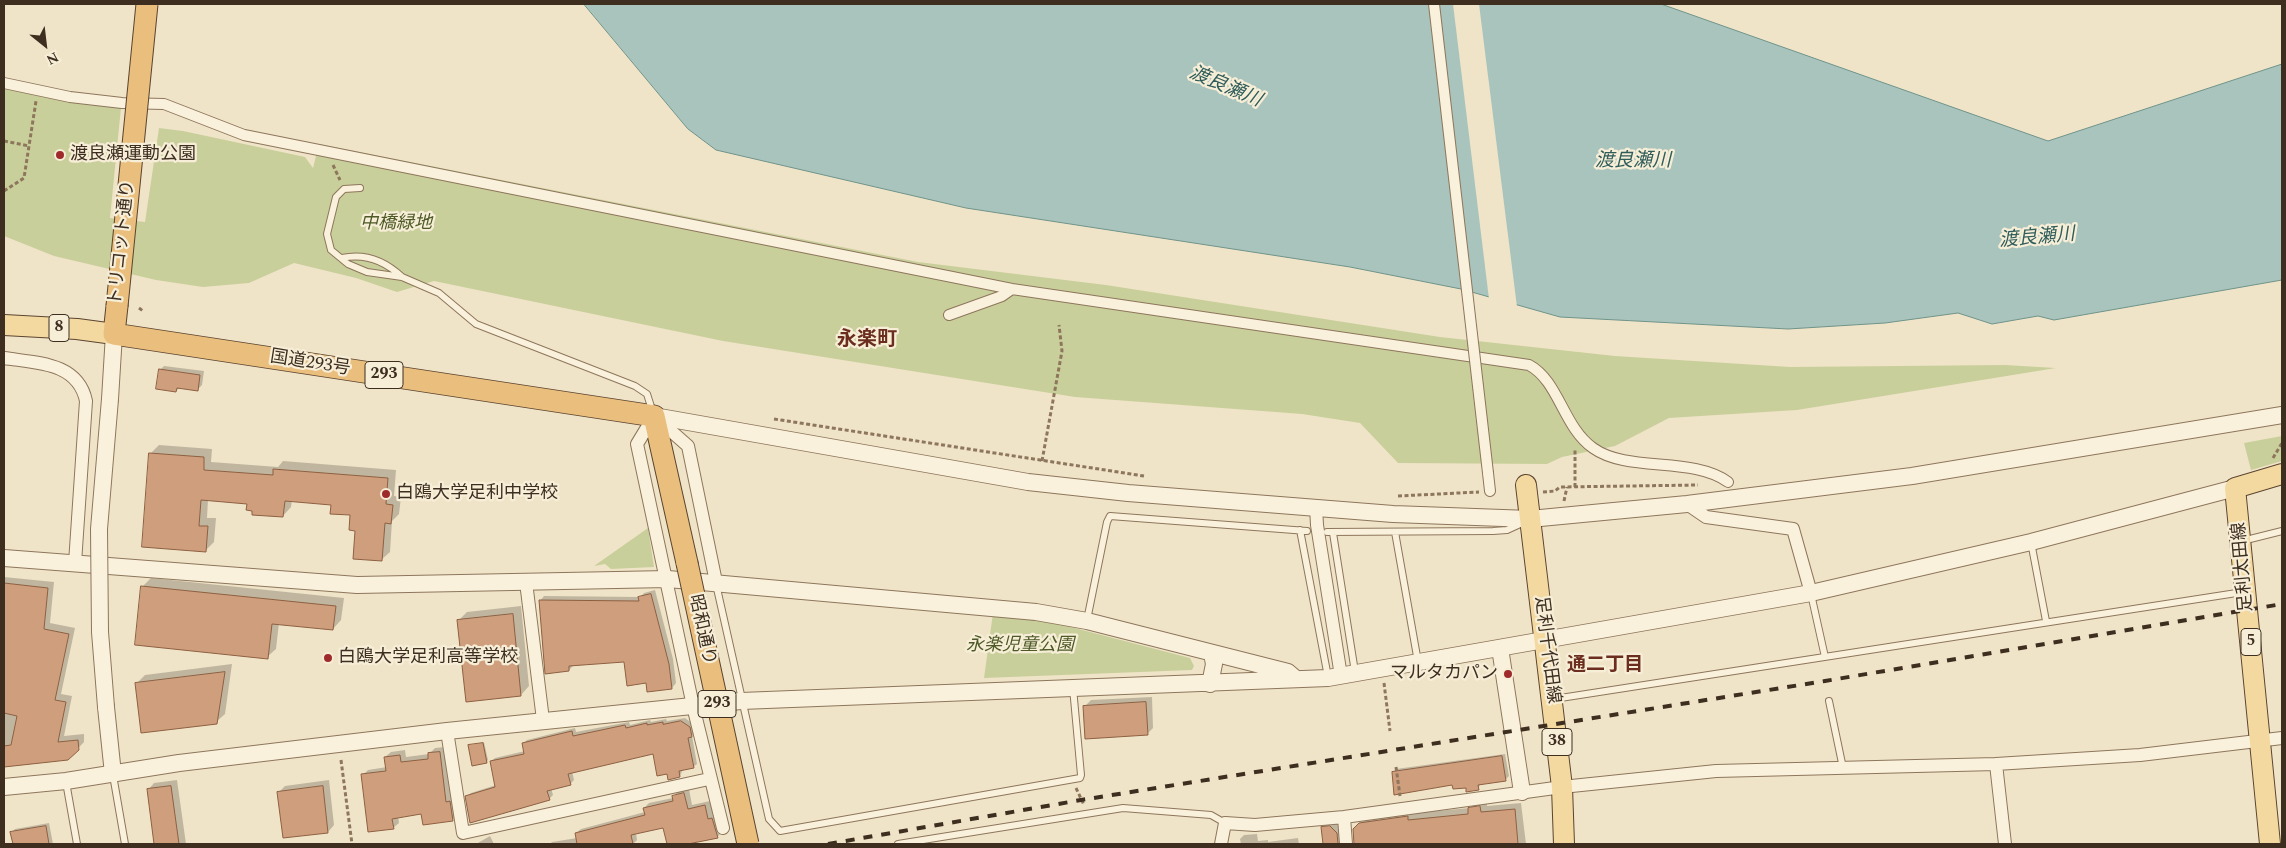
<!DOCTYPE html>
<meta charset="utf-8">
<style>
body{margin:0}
#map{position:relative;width:2286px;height:848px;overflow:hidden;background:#f0e4c8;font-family:Spectral,serif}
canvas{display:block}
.frame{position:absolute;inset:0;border:5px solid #3d2e20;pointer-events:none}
.north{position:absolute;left:20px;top:20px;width:50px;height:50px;-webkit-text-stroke:4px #f7eed8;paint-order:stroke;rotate:151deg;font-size:14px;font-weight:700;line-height:20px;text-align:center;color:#3d2e20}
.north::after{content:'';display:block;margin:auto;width:18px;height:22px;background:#3d2e20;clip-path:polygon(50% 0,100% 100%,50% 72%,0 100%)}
</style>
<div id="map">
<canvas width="2286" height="848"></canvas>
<div class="frame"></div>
<div class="north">N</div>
</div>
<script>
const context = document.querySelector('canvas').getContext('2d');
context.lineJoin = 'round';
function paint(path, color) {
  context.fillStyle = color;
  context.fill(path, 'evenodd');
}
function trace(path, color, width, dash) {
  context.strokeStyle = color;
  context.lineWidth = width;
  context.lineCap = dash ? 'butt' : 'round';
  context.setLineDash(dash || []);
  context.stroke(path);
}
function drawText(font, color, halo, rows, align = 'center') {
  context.font = font + ' Spectral,"Noto Sans JP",serif';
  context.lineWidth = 4.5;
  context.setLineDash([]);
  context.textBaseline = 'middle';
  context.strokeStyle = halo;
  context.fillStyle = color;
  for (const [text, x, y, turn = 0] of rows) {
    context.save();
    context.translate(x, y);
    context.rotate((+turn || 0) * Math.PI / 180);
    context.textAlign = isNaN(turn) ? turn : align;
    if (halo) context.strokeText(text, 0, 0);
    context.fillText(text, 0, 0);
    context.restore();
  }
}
paint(new Path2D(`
 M4,79L71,92L122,98L110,218L145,222L159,128L183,131L305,157L313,168L319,144L918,262L1106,285L1440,337L1615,356L1790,367L2005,365L2056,368L1797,410L1669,418L1615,446L1562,457L1547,464L1398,463L1360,423L1302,414L1075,397L723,341L434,281L397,292L356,278L294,263L249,283L203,287L156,280L54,256L4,236Z
 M2282,436V461L2251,470L2244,443Z
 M648,528L654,567L611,569L605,564L594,566Z
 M993,613L1044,620L1190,658L1194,666L1192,670L984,678Z`), '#c9cf9b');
const water = new Path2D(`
 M584,4H1661L2048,141L2282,64V280L2054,320L2038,316L1992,324L1958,313L1885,323L1788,329L1560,317L1461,289L1350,267L966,208L716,150L688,129Z`);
paint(water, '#a9c4bc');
trace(water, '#6f938a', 1);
paint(new Path2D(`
 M1453,4H1479L1517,307L1489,299Z`), '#f0e4c8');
paint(new Path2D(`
 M164,366L204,371L202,385L198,389L180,387L176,391L160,370Z
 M159,445L212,449L211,462L278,467L283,461L396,470L394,496L401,497L399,514L392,521L390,552L381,560L357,530L351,514L333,503L292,500L291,507L283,516L253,510L248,503L208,500L207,518H216L214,542L206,550L143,546L151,453Z
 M4,577L54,582L50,623L75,628L61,694L72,696L64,736L84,734V742L68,759L4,767Z
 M151,578L344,598L341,620L333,629L279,623L276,649L267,657L143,586Z
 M655,590L673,659L676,683L672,688L647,682L625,660L574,665L569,670L540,601L544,596L641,597L644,593Z
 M521,606L529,686L521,695L459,620L467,612Z
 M232,664L225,714L216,722L136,684L145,675Z
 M1152,697L1153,728L1147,734L1085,706L1091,700Z
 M685,718L693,724L696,732L692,736L697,764L693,767L683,769L680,776L669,778L654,753L572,771L574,780L570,784L551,788L553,795L549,799L467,796L471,793L496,785L491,761L495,758L525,751L523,744L527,740L575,728L576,732L629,722L630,725L650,720L651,722L666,719L667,721Z
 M484,742L488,760L486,762L470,746Z
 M445,747L458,815L452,820L422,813L398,816L399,823L393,828L363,775L368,770L387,767L385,757L391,752L405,750L406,757L429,754L435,748Z
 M1505,754L1509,776L1505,780L1481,783L1478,789L1393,773L1396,769Z
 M177,780L186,844H155L148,790L154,783Z
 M329,780L334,825L328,832L284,837L279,792L285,786Z
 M689,789L692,805L710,801L713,815L717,814L722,832L718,836L679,844L664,826L636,833L637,840L633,844H550L552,842L577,838L576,833L581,829L645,812L644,808L649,803L673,798L678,791Z
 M1487,800V806L1521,803L1526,844H1355L1354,830L1367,817L1470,808L1476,802Z
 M1337,820L1351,844H1324L1322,828L1329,821Z
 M49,823L53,844H14L12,832L15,829Z
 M1257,834L1258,841L1268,840V842L1298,838L1299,844H1237H1241L1240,839L1244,835Z
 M490,836L494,844H476Z`), '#0003');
const building = new Path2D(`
 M159,369L200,375L198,391L177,388L176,392L156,389Z
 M149,453L204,457V470L273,475V469L388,478L386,504L393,505L391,524L385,523L382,561L353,559L355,531L349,530L350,515L330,514L331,505L285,501L283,517L252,515V511L246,510L247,504L201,500L199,526H208L206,552L142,547Z
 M4,583L48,588L44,629L69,634L55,700L66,702L58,742L78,740L79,750L68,760L4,767V746L11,745L17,716L4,713Z
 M141,586L336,606L333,630L272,624L268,659L135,645Z
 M651,594L669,664L672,689L647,692L646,683L627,686L624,662L569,666V671L545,674L539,600L639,601L638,597Z
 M513,614L521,696L466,702L457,620Z
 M225,672L217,724L141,733L135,683Z
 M1146,702L1148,735L1085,739L1083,706Z
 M681,721L690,727L692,737L688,738L694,768L679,771L680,777L668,780L667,774L657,776L653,754L568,774L571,785L547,791L550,800L470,823L465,796L495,787L490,761L524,754L522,743L572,731L573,736L625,725L626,728L647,723V725L663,722V724Z
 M483,743L487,763L472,766L468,745Z
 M440,752L446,802L450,801L453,821L423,825L421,814L392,819L394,829L368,832L361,774L386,771L384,757L400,755L401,762L428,759V753Z
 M1502,756L1506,781L1478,785L1479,790L1466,792V788L1453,789L1452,785L1394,795L1392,772Z
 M171,786L179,844H154L147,789Z
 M323,786L328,833L283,838L277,792Z
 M684,793L688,809L705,805L708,819L712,818L718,838L688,844H667L663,828L631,835L633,844H577L575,833L645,815L643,808L673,801L672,796Z
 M1480,806L1481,812L1515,809L1518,844H1354L1353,829L1359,823L1408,816V820L1468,814V808Z
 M46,826L49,844H13L10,832Z
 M1330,826L1337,833L1338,844H1323L1321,827Z`);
paint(building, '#cf9f7d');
trace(building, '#8d5f41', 1);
const service = new Path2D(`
 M360,188L344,189L336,197L327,234L331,250L348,264L367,272L402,277L439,293L476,324L635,386L647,394L653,413
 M342,258C365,253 385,261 402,277
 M1300,530L1328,677
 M1327,532L1493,531L1507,530L1520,524
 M1395,532L1418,662
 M1333,533L1355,672
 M2242,541L2282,531
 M2031,542L2046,621
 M716,584L769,819L780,831L1080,778L1081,775L1073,688
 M1811,594L1825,657
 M1087,620L1107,522L1110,516L1307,531
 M1554,699L2243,592
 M1829,701L1843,768
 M113,775L125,844
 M66,782L77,844
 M898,844L1123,808L1211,815L1225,823`);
const pedestrian = new Path2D(`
 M4,83L70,97L122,103L164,104L244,135L1012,289L1529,365C1559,381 1563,427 1593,448C1628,473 1692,456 1728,482
 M949,315L1002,296L1012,289
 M1488,473L1490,491`);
const minor = new Path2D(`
 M4,358C36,363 78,362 86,401L75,563
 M1687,504L1706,517L1793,529L1811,593
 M1316,507L1317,525L1341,676
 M526,582L543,720
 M716,582L688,446L654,416L637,444L693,706L723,828
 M447,731L463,833L709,779
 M1996,764L2005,844
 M1344,817L1346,844
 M1221,844L1225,823L1255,825L1344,817L1562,787L1716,771L1996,764L2140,755L2282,738`);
const tertiary = new Path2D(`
 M110,399L114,334
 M654,416L1028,482L1128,493L1393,514L1530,519L1687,504L1912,476L2282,415
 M4,558L357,585L668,579L1036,612L1087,621L1288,672L1295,678
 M1500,648L1522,792
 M1210,684L1214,664L1212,654
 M106,707L113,774
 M4,787L66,781L179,763L447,731L741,701L1328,678L1811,593L2031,542L2235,488`);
const primary = new Path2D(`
 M4,325L77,329L114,334
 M1526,485L1562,787L1564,844
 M2270,844L2235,488L2282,474`);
const trunk = new Path2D(`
 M117,306L114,334L654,416L687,563`);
trace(service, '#8d765c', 8);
trace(pedestrian, '#8d765c', 12);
trace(minor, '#8d765c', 14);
trace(tertiary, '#8d765c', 18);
trace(primary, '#5b4430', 22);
trace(trunk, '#5b4430', 23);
trace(new Path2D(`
 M4,141L29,146
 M333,165L340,180
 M4,191L24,178L36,101
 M139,308L143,311
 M774,419L1144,476
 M2273,458L2282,443
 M1042,461L1062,351L1059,325
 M1575,487V450
 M1543,492L1555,491L1560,487L1698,485
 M1398,496L1479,492
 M1564,501L1567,487
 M1384,683L1390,731
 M341,760L352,844
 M1396,767L1400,796
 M1076,788L1084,805`), '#8d765c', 3, [4, 2.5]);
trace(service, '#faf1dc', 6);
trace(pedestrian, '#faf1dc', 10);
trace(minor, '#faf1dc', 12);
trace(tertiary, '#faf1dc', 16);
trace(primary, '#f3d9a0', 20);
trace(trunk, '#eabe7c', 21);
trace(new Path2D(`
 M828,844L1081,800L1825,681L2282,604`), '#3d2e20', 4, [9, 9]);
const pedestrianBridge = new Path2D(`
 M1434,4L1488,473`);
const tertiaryBridge = new Path2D(`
 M106,707L100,632L99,529L110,399`);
const trunkBridge = new Path2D(`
 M117,306L147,4
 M687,563L748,844`);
trace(pedestrianBridge, '#8d765c', 12, []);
trace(tertiaryBridge, '#8d765c', 18, []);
trace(trunkBridge, '#5b4430', 23, []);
trace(pedestrianBridge, '#faf1dc', 10);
trace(tertiaryBridge, '#faf1dc', 16);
trace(trunkBridge, '#eabe7c', 21);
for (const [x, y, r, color] of [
 [60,155,5,"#9e2a2b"],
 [386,494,5,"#9e2a2b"],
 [328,658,5,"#9e2a2b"],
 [1508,674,5,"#9e2a2b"]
]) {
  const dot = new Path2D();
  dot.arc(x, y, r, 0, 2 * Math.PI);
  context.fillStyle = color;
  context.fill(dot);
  trace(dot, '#f7eed8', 2);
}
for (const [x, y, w] of [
 [59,328,20],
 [384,375,38],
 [2251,642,20],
 [717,704,38],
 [1557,742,30]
]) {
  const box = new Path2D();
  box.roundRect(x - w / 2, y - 13.5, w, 27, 4);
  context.fillStyle = '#f7eed8';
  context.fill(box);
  trace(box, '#3d2e20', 1);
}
drawText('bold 16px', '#3d2e20', null, [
 ["8",59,328],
 ["293",384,375],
 ["5",2251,642],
 ["293",717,704],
 ["38",1557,742]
]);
drawText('18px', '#3d2e20', '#f7eed8', [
 ["渡良瀬運動公園",70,155],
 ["白鴎大学足利中学校",396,494],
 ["白鴎大学足利高等学校",338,658],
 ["マルタカパン",1498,674,"right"]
], 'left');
drawText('italic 18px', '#4d5a26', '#f7eed8', [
 ["中橋緑地",396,224],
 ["永楽児童公園",1020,646]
]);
drawText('18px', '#3d2e20', '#f7eed8', [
 ["トリコット通り",123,243,-84],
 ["国道293号",310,364,9],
 ["足利太田線",2244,567,-95],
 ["昭和通り",701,630,78],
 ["足利千代田線",1546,650,83]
]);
drawText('italic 19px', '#2f5d5a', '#f7eed8', [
 ["渡良瀬川",1225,88,23],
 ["渡良瀬川",1633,162],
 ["渡良瀬川",2037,239,-5]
]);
drawText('bold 19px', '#6b2e1e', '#f7eed8', [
 ["通二丁目",1605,666]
]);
drawText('bold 20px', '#6b2e1e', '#f7eed8', [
 ["永楽町",867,341]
]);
</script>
